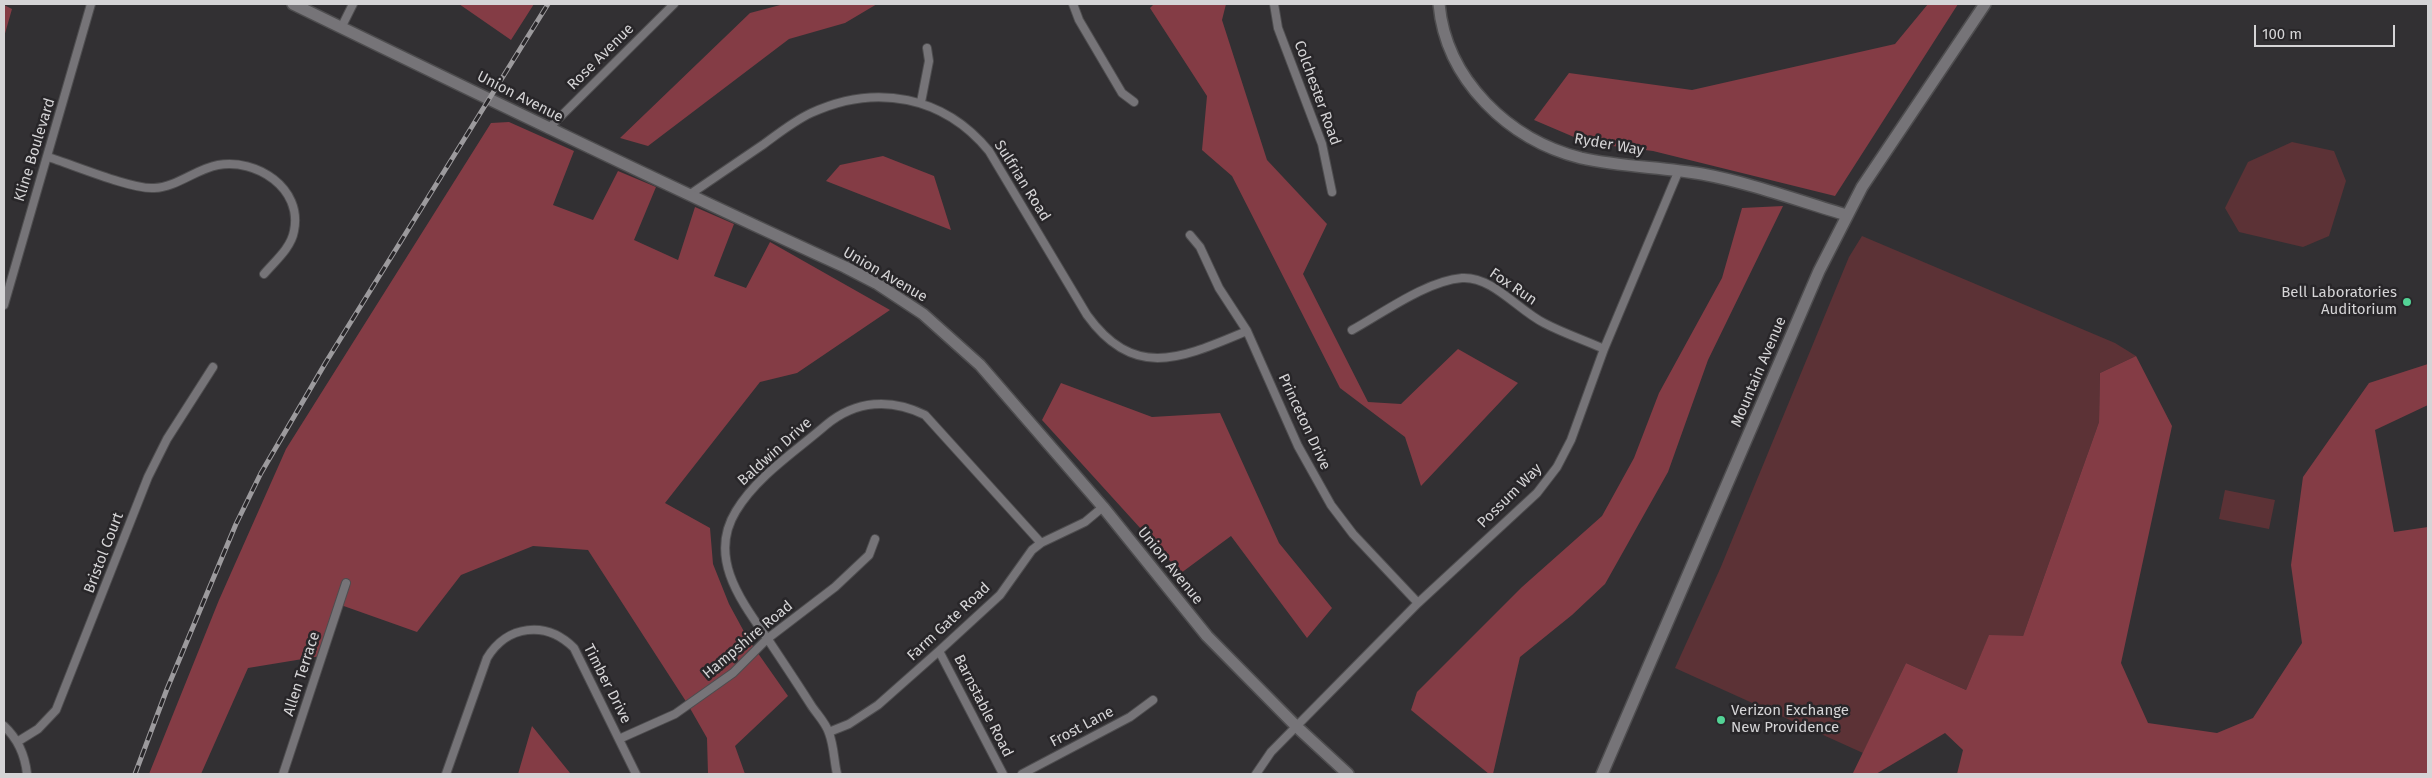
<!DOCTYPE html>
<style>
body{margin:0}
#map{position:relative;width:2432px;height:778px;overflow:hidden;background:#323033;font-family:"Fira Sans",sans-serif}
canvas{display:block}
.frame{position:absolute;inset:0;border:5px solid #d5d4d6;pointer-events:none}
.scale{position:absolute;left:2254px;top:25px;width:141px;height:22px;box-sizing:border-box;border:2px solid #d5d4d6;border-top:0;padding-left:6px;font-size:15px;line-height:18px;white-space:nowrap;color:#d5d4d6;-webkit-text-stroke:4px #282629;paint-order:stroke}
</style>
<div id="map">
<canvas width="2432" height="778"></canvas>
<div class="frame"></div>
<div class="scale">100 m</div>
</div>
<script>
const context = document.querySelector('canvas').getContext('2d');
context.lineJoin = 'round';
function paint(path, color) {
  context.fillStyle = color;
  context.fill(path, 'evenodd');
}
function trace(path, color, width, dash) {
  context.strokeStyle = color;
  context.lineWidth = width;
  context.lineCap = dash ? 'butt' : 'round';
  context.setLineDash(dash || []);
  context.stroke(path);
}
function drawText(font, color, halo, rows, align = 'center') {
  context.font = font + ' "Fira Sans",sans-serif';
  context.lineWidth = 5;
  context.setLineDash([]);
  context.textBaseline = 'middle';
  context.strokeStyle = halo;
  context.fillStyle = color;
  for (const [text, x, y, turn = 0] of rows) {
    context.save();
    context.translate(x, y);
    context.rotate((+turn || 0) * Math.PI / 180);
    context.textAlign = isNaN(turn) ? turn : align;
    if (halo) context.strokeText(text, 0, 0);
    context.fillText(text, 0, 0);
    context.restore();
  }
}
paint(new Path2D(`
 M2292,142L2334,151L2346,181L2329,236L2303,247L2239,232L2225,208L2248,162Z
 M1862,236L2115,343L2136,356L2100,373L2099,422L2023,636H1989L1966,690L1906,663L1863,753L1675,668L1720,569L1849,257Z
 M2225,490L2275,500L2269,529L2219,519Z`), '#5c3236');
paint(new Path2D(`
 M459,4H534L511,40Z
 M784,4H877L845,23L789,39L648,146L620,138L750,13Z
 M1154,4H1226L1222,20L1267,160L1327,224L1303,274L1368,402L1401,404L1458,349L1518,383L1421,486L1405,437L1340,388L1232,176L1202,150L1207,96L1150,8Z
 M1928,4H1958L1835,196L1653,151L1588,143L1534,120L1569,73L1692,90L1895,44Z
 M4,5L12,9L4,37Z
 M509,122L574,151L553,205L593,220L618,171L656,187L634,240L678,260L695,207L734,224L714,276L746,288L770,242L890,310L797,373L760,382L665,503L710,528L713,564L729,604L748,639L788,696L735,746L745,774H708L707,738L687,703L588,550L533,546L461,575L417,632L338,604L321,656L248,668L201,774H149L219,600L286,449L491,123Z
 M883,156L934,176L951,230L826,181L840,165Z
 M1783,206L1708,360L1668,472L1605,584L1572,615L1520,657L1493,774H1489L1411,710L1417,692L1522,587L1602,516L1634,458L1659,393L1722,278L1742,208Z
 M2136,356L2172,426L2121,663L2148,723L2217,733L2253,718L2302,643L2291,565L2303,477L2369,383L2428,364V405L2375,430L2394,532L2428,527V774H1957L1963,750L1945,733L1876,774L1853,773L1906,663L1966,690L1989,635L2023,636L2099,422L2100,373Z
 M1061,383L1152,417L1220,413L1279,543L1332,608L1307,638L1231,536L1181,573L1042,420Z
 M532,726L570,773L571,774H518Z`), '#843c45');
const street = new Path2D(`
 M1073,4L1079,20L1122,93L1134,102
 M1274,4L1278,28L1322,144L1332,192
 M341,28L353,4
 M921,102L929,61L927,48
 M548,129L674,4
 M48,157C71,164 133,190 154,188C177,187 196,169 218,165C256,158 303,188 294,231C291,248 275,261 264,274
 M689,195C714,178 739,161 764,144C779,133 794,121 811,113C876,83 944,96 989,151L1087,315C1135,382 1184,357 1247,331
 M1190,235L1200,247L1219,288L1247,331L1298,446L1331,505L1353,534L1418,603
 M4,305L91,4
 M1352,330C1383,313 1426,281 1462,278C1492,276 1518,310 1544,323C1563,333 1584,340 1604,349
 M939,651L1003,774
 M4,726C18,739 25,755 27,774
 M829,732L849,724L878,705L939,651L1000,595L1032,550L1041,543L1085,522L1103,507
 M619,739L675,714L733,673L767,639L835,587L869,555L875,539
 M17,742L38,729L56,710L148,477L167,439L213,367
 M283,774L346,583
 M446,774L487,658C507,625 546,620 574,648L636,774
 M837,774C834,761 834,746 829,733C826,723 816,713 811,705C797,683 783,662 769,641C742,602 707,558 736,511C757,476 796,451 826,425C856,400 891,398 925,415L1041,543
 M1022,774L1130,717L1153,700
 M1256,774L1271,752L1418,603L1537,493L1557,467L1571,440L1604,349L1679,170`);
const secondary = new Path2D(`
 M293,4C476,93 659,182 845,267L876,283L923,314L980,365L1103,507L1207,636L1297,727L1348,774
 M1439,4C1446,80 1509,140 1581,158C1621,167 1662,167 1702,174C1751,183 1799,201 1847,215
 M1602,774L1819,271L1862,187L1985,4`);
trace(street, '#4e4d4f', 10);
trace(secondary, '#4e4d4f', 14);
trace(street, '#767478', 8);
trace(secondary, '#767478', 11);
const rail = new Path2D(`
 M135,774L167,689L236,524L261,473L326,362L548,4`);
trace(rail, '#9c9a9d', 5);
trace(rail, '#282629', 3, [9]);
for (const [x, y, r, color] of [
 [2407,302,5,"#53d396"],
 [1721,720,5,"#53d396"]
]) {
  const dot = new Path2D();
  dot.arc(x, y, r, 0, 2 * Math.PI);
  context.fillStyle = color;
  context.fill(dot);
  trace(dot, '#282629', 2);
}
drawText('15px', '#d5d4d6', '#282629', [
 ["Rose Avenue",601,57,-45],
 ["Colchester Road",1317,93,70],
 ["Union Avenue",520,97,27],
 ["Ryder Way",1609,145,10],
 ["Kline Boulevard",35,150,-73],
 ["Sulfrian Road",1022,181,58],
 ["Union Avenue",885,275,30],
 ["Fox Run",1513,287,34],
 ["Mountain Avenue",1759,372,-67],
 ["Princeton Drive",1304,422,65],
 ["Baldwin Drive",775,452,-42],
 ["Possum Way",1510,496,-45],
 ["Bristol Court",104,553,-69],
 ["Union Avenue",1170,566,51],
 ["Farm Gate Road",949,622,-43],
 ["Hampshire Road",748,640,-40],
 ["Allen Terrace",302,674,-72],
 ["Timber Drive",607,684,63],
 ["Barnstable Road",983,706,63],
 ["Frost Lane",1082,727,-28]
]);
drawText('15px', '#d5d4d6', '#282629', [
 ["Bell Laboratories",2397,293],
 ["Auditorium",2397,310],
 ["Verizon Exchange",1731,711,"left"],
 ["New Providence",1731,728,"left"]
], 'right');
</script>
